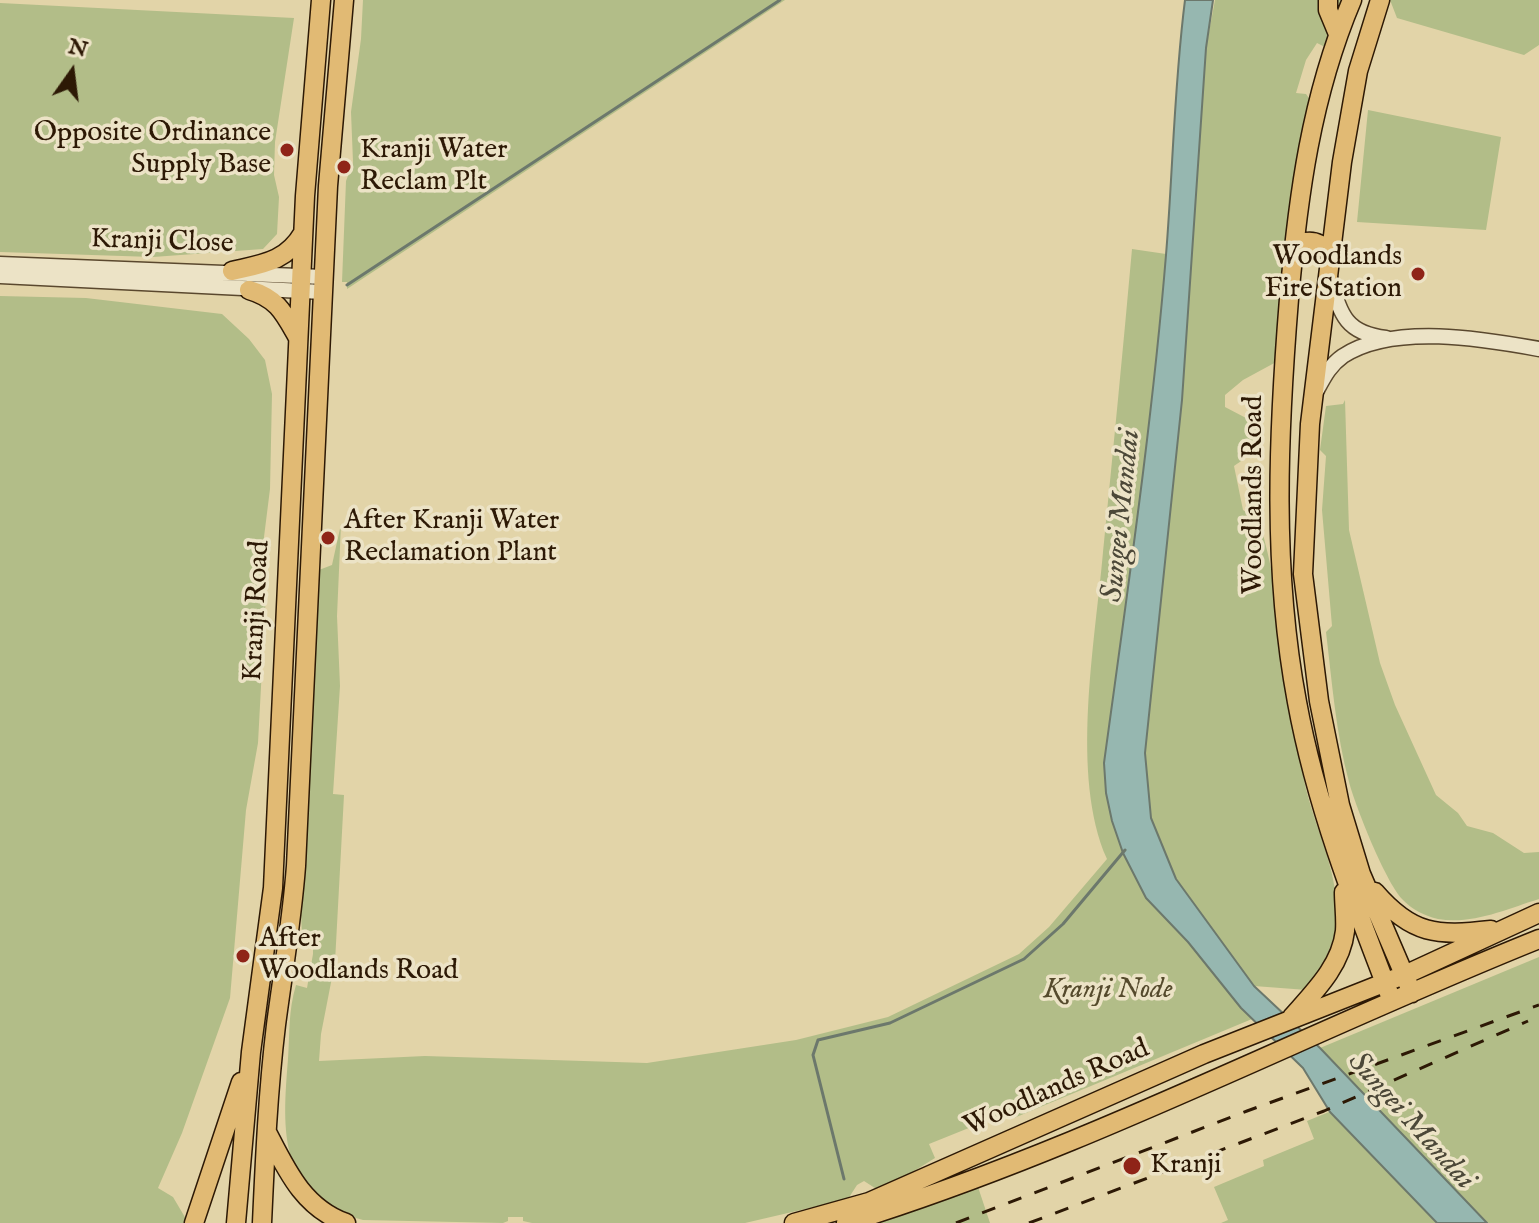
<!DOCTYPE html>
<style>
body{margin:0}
#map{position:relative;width:1539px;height:1223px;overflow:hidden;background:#e2d4a8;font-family:"IM FELL English",serif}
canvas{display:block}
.north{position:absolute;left:32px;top:32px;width:80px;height:80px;-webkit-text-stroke:6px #ece3c6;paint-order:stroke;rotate:14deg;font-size:22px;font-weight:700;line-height:32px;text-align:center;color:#2d1905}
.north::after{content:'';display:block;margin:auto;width:28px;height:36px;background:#2d1905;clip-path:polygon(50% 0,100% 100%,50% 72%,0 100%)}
</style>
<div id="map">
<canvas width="1539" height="1223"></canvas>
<div class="north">N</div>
</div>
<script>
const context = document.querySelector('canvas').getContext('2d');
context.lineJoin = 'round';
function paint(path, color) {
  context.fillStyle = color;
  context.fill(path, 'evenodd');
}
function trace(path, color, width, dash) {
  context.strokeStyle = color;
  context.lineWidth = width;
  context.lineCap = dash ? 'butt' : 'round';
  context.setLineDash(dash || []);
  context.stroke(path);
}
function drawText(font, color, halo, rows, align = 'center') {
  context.font = font + ' "IM FELL English",serif';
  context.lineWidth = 7;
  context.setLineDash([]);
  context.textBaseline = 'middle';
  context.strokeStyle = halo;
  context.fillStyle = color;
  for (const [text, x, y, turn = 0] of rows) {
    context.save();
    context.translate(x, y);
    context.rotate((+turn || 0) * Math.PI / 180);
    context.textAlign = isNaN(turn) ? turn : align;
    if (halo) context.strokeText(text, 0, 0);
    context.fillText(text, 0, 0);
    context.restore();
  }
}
paint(new Path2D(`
 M363,0H785L347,289V282H342L346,181L353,162L351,112L361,39Z
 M1215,0H1348L1329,49L1317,43L1306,60L1296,93L1306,94L1311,101L1278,361L1243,380L1225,395V407L1246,418L1256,427C1257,446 1250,456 1234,466L1243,510L1259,520C1284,605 1287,693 1304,780C1314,828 1337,865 1337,916C1337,942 1320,969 1307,990L1254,986L1176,879L1151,818L1145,753L1182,400L1206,48Z
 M1390,0H1539V45L1524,55L1397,18Z
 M0,3L294,18L275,142L274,175L279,197L277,234L263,249L153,257L0,252Z
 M1368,110L1501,137L1486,230L1357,222Z
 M1132,249L1166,254L1152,402L1106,793L1123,853L1188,942L1252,1019L1014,1118L1011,1111L929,1144L935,1158L890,1186L878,1190L864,1181L857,1185L848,1199L745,1223H532L523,1221V1217H508V1221L503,1223L363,1220C278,1197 282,1133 288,1059C290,1032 288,1012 296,985L307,988L313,954V936L302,934L301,915L319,570L332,565L341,524L337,616L340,686L333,794L344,795L335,962L321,1034L319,1061L425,1056L647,1063L796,1040L888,1017L1019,954L1049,927L1107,859C1070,775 1095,644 1103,552C1113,451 1123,350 1132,249Z
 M0,296L86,298L222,314L249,339L265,360L272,394L270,489L264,537L267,574L258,743L246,810L230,998L182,1133L158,1188L173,1197L186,1219L184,1223H0Z
 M1345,400L1349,530L1380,663L1395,705L1436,795L1458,813L1467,826L1493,833L1524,853L1539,852V899C1507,909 1472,925 1438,919C1425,916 1411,909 1402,899C1385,880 1356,808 1349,782C1336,734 1332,682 1326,632L1332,626L1322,510L1326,456L1320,450L1326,406L1343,404Z
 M1539,957V1223H1487L1320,1048Z
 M1329,1112L1437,1223H1221L1228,1220L1214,1187L1264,1166L1263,1160L1314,1139L1307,1121Z
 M978,1187L990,1223H868Z`), '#b2bd88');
const water = new Path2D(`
 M1185,0H1213L1206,48L1182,400L1145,753L1151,818L1176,879L1254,986L1320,1048L1487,1223H1437L1330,1112L1303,1068L1241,1008L1188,942L1146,898L1123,853L1112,821L1106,793L1104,763C1127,594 1152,425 1166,255C1173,170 1174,85 1185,0Z`);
paint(water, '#96b7b0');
trace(water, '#6c786c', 2);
trace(new Path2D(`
 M347,285L780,0
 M844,1179L813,1055L818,1040L890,1023L1024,959L1063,924L1125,850`), '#6c786c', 3);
const minor = new Path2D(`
 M0,264L323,277
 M0,276L323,292
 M1330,278C1341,315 1345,333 1386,338
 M1317,390C1324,377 1330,365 1343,356C1393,323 1484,339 1539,349`);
const major = new Path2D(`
 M1328,0V10L1338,34
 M1352,0C1311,97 1298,196 1289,299C1278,434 1272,569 1297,702C1316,806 1354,903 1392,1001
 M1380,0L1358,71L1342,162L1310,424L1303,574L1319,701L1340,805L1361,874L1412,993
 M1293,252L1302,243C1316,239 1324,246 1333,256
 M232,271C262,264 286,262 303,233
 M249,290C277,298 284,313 297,336
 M1375,892C1412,935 1437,936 1491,930
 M1292,1017C1314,992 1341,966 1345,931C1346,918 1344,905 1344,892
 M268,1134C287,1171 304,1208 346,1223
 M194,1223L241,1082
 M236,1223L251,1052L273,888L305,196L321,0
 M262,1223C265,1157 268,1091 276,1025C283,972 292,920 296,866L328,186L344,0
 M794,1223L869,1202L1204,1054L1409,973L1539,913
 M846,1223C1085,1149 1307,1032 1539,939`);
trace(minor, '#5a482e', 17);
trace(major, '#2d1905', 21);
trace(minor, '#ece3c6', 14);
trace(major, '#e1ba74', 18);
trace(new Path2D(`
 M956,1223L1247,1111L1539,1005
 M1029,1223L1324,1111L1528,1021`), '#2d1905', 3, [14, 14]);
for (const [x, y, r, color] of [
 [287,150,8,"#8f2418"],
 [344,167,8,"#8f2418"],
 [1418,274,8,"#8f2418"],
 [328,538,8,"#8f2418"],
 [243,956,8,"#8f2418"],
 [1132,1166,10,"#8f2418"]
]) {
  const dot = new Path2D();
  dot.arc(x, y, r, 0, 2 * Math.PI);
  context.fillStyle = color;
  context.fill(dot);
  trace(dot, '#ece3c6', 3);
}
drawText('28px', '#2d1905', '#ece3c6', [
 ["Opposite Ordinance",271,134,"right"],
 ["Supply Base",271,166,"right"],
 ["Kranji Water",360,151],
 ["Reclam Plt",360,183],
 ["Woodlands",1402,258,"right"],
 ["Fire Station",1402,290,"right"],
 ["After Kranji Water",344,522],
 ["Reclamation Plant",344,554],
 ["After",259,940],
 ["Woodlands Road",259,972],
 ["Kranji",1150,1166]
], 'left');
drawText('28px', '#2d1905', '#ece3c6', [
 ["Kranji Close",162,243,2],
 ["Woodlands Road",1255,495,-90],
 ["Kranji Road",258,611,-87],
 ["Woodlands Road",1057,1089,-24]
]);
drawText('italic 28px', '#554a2c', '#ece3c6', [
 ["Kranji Node",1108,991]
]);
drawText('italic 30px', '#4c4838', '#ece3c6', [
 ["Sungei Mandai",1123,516,-84],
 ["Sungei Mandai",1410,1122,48]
]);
</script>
